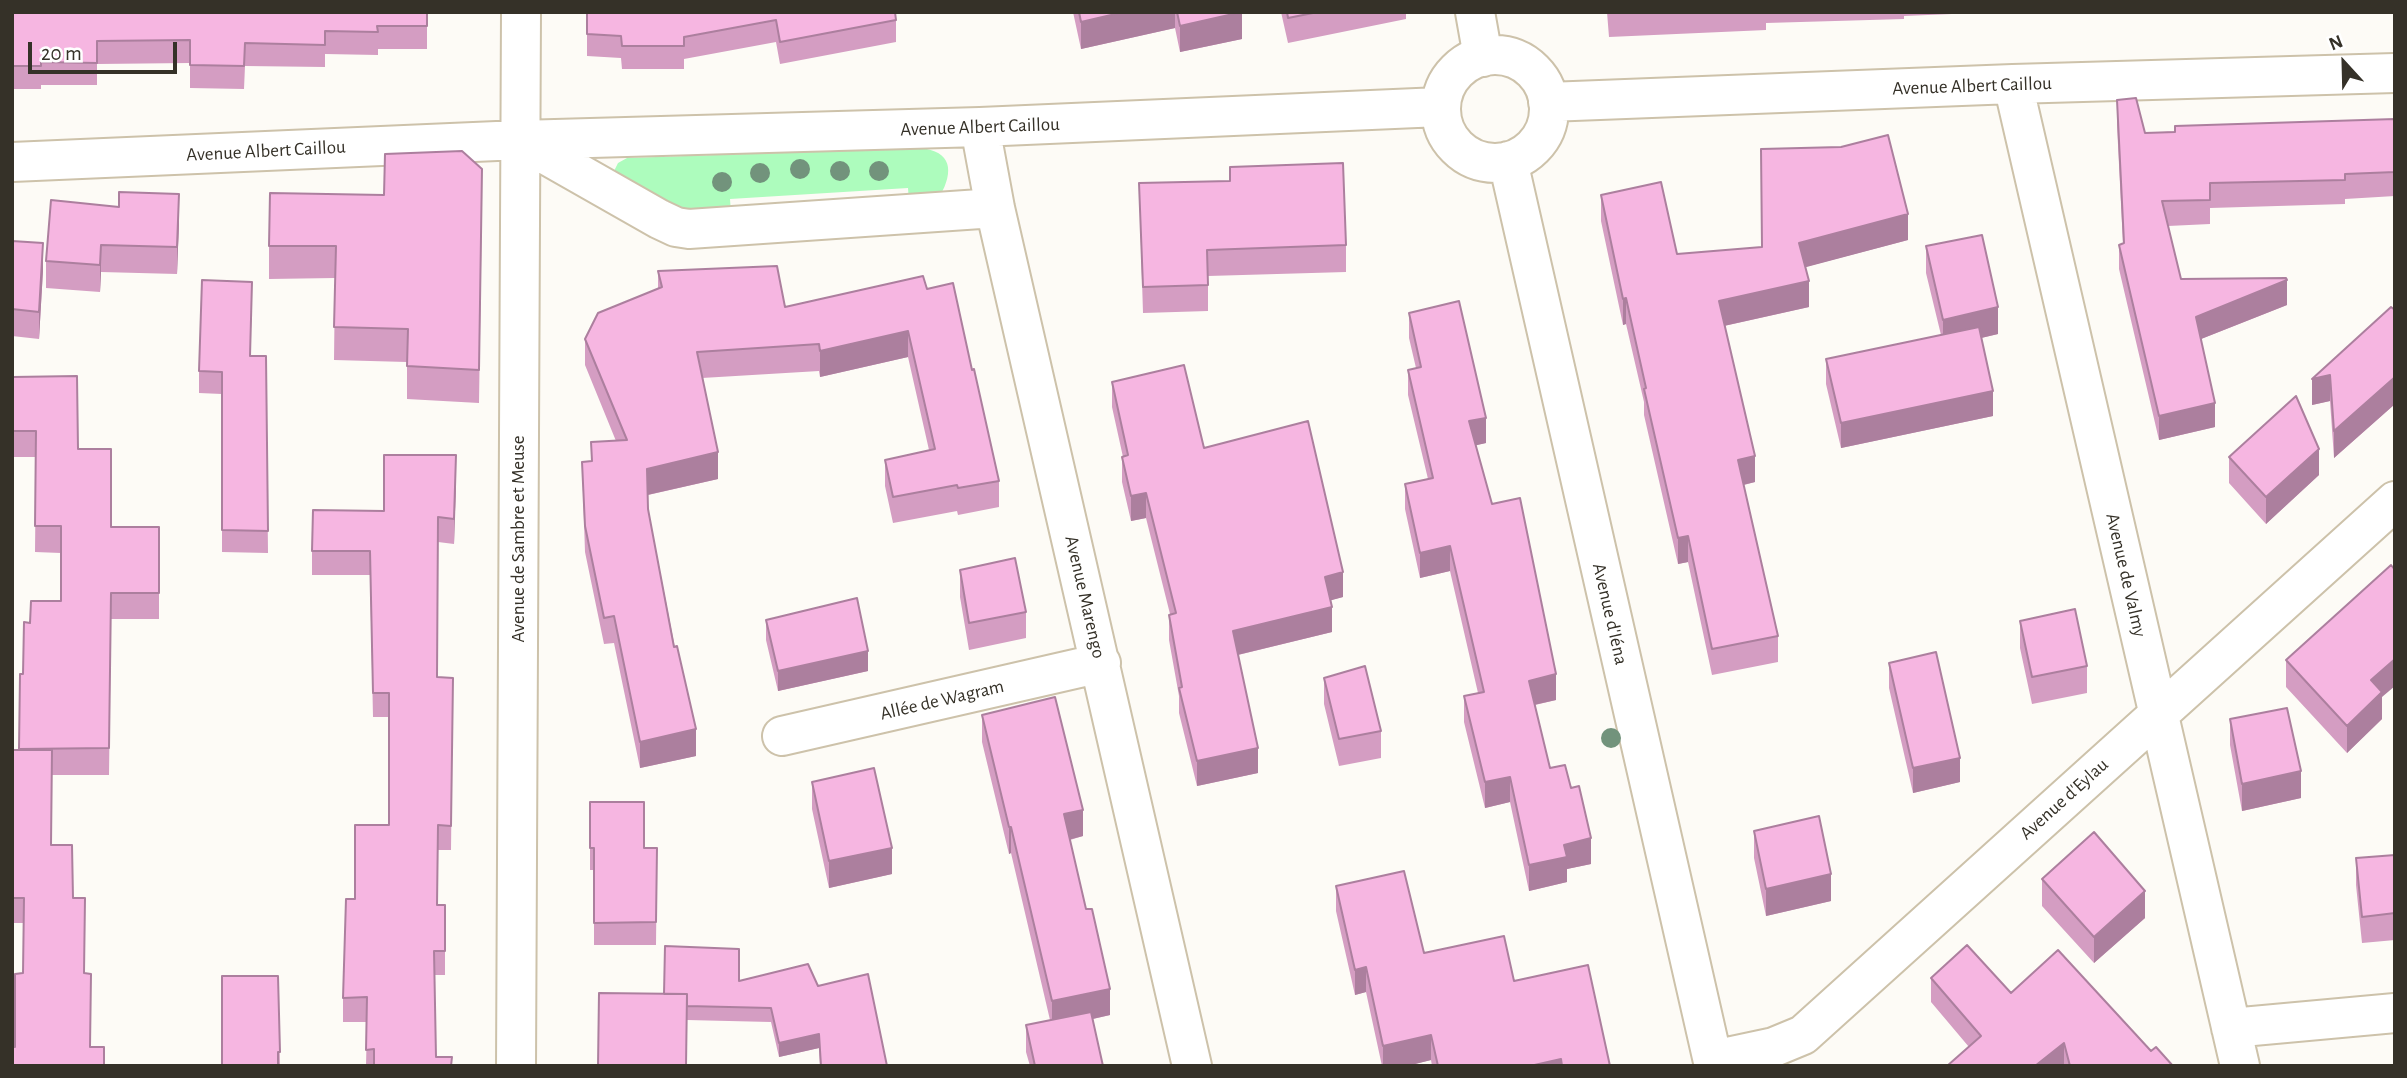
<!DOCTYPE html>
<meta charset="utf-8">
<style>
body{margin:0}
#map{position:relative;width:2407px;height:1078px;overflow:hidden;background:#fdfbf6;font-family:"Alegreya Sans",sans-serif}
canvas{display:block}
.frame{position:absolute;inset:0;border:14px solid #353128;pointer-events:none}
.north{position:absolute;left:2309px;top:28px;width:70px;height:70px;-webkit-text-stroke:5px #fff;paint-order:stroke;rotate:338deg;font-size:19px;font-weight:700;line-height:28px;text-align:center;color:#353128}
.north::after{content:'';display:block;margin:auto;width:24px;height:32px;background:#353128;clip-path:polygon(50% 0,100% 100%,50% 72%,0 100%)}
.scale{position:absolute;left:28px;top:42px;width:149px;height:32px;box-sizing:border-box;border:4px solid #353128;border-top:0;padding-left:9px;font-size:21px;line-height:24px;white-space:nowrap;color:#353128;-webkit-text-stroke:5px #fff;paint-order:stroke}
</style>
<div id="map">
<canvas width="2407" height="1078"></canvas>
<div class="frame"></div>
<div class="north">N</div>
<div class="scale">20 m</div>
</div>
<script>
const context = document.querySelector('canvas').getContext('2d');
context.lineJoin = 'round';
function paint(path, color) {
  context.fillStyle = color;
  context.fill(path, 'evenodd');
}
function trace(path, color, width, dash) {
  context.strokeStyle = color;
  context.lineWidth = width;
  context.lineCap = dash ? 'butt' : 'round';
  context.setLineDash(dash || []);
  context.stroke(path);
}
function drawText(font, color, halo, rows, align = 'center') {
  context.font = font + ' "Alegreya Sans",sans-serif';
  context.lineWidth = 5;
  context.setLineDash([]);
  context.textBaseline = 'middle';
  context.strokeStyle = halo;
  context.fillStyle = color;
  for (const [text, x, y, turn = 0] of rows) {
    context.save();
    context.translate(x, y);
    context.rotate((+turn || 0) * Math.PI / 180);
    context.textAlign = isNaN(turn) ? turn : align;
    if (halo) context.strokeText(text, 0, 0);
    context.fillText(text, 0, 0);
    context.restore();
  }
}
paint(new Path2D(`
 M920,148C952,151 954,171 940,196L909,202L908,188L730,199L731,213L688,217L613,173L618,163L627,158Z`), '#adfcbd');
const minor = new Path2D(`
 M1475,12L1483,57
 M1441 109a54 54 0 1 1 108 0a54 54 0 1 1-108 0Z
 M2013,84L2240,1066
 M1548,102L2013,84L2395,73
 M980,127L995,208L1192,1066
 M520,140L659,219L676,227L689,229L995,208
 M1508,161L1714,1066
 M12,162L520,140L980,127L1440,107
 M782,736L1101,663
 M2231,1028L2395,1013
 M1713,1060L1774,1047L1803,1035L2395,501
 M516,1066L521,12`);
trace(minor, '#cdc2aa', 42);
trace(minor, '#fff', 38);
context.fillStyle = '#72937c';
for (const [x, y] of [
 [800,169],
 [840,171],
 [879,171],
 [760,173],
 [722,182],
 [1611,738]
]) {
  context.beginPath();
  context.arc(x, y, 10, 0, 2 * Math.PI);
  context.fill();
}
paint(new Path2D(`
 M12,12H427V49H378V55L325,54V67L245,66L244,89L190,88V63L97,64V85H41V89H12Z
 M587,12L896,20V42L780,64L776,42L684,59V69H622L621,58L587,56Z
 M1073,12H1242V39L1180,52L1175,28L1081,49Z
 M1281,12H1406V19L1288,43Z
 M1607,12H1952V14L1904,16V19L1766,23V30L1609,37Z
 M2117,100L2145,133L2395,119V196L2345,199V204L2210,208V224L2168,226L2181,279L2287,305L2201,339L2215,427L2159,440L2119,269V245L2123,244L2117,125Z
 M1230,181L1346,245V272L1208,276V311L1143,313L1139,183Z
 M1601,195L1677,254L1908,240L1805,267L1809,307L1724,326L1755,482L1744,485L1778,636V662L1712,675L1688,562L1678,564L1644,415V402L1626,324L1623,325L1601,221Z
 M482,202L479,403L407,399V362L334,360L335,278L269,279V246Z
 M179,221L177,274L101,272L100,292L46,288V261Z
 M12,241L43,270L39,339L12,336Z
 M1926,246L1998,334L1981,338L1993,416L1841,448L1826,384V359L1941,335L1926,273Z
 M658,271L785,307L927,289L972,370L999,481V507L958,515L957,511L893,523L885,486V460L929,450L908,357L820,377L819,371L702,378L718,479L648,495V509L696,756L640,768L614,643L604,644L585,552L582,462L591,461V442L616,441L585,365V339L658,289Z
 M252,304L250,356H266L268,553L222,552V394L199,393V371Z
 M2391,307L2395,310V404L2334,458L2330,401L2312,405Z
 M1409,313L1486,443L1476,445L1492,504L1556,700L1535,705L1550,768L1591,864L1567,869V882L1529,891L1510,802L1485,808L1464,722V696L1478,693L1450,571L1420,578L1405,509V484L1428,479L1408,395V370L1416,368L1409,338Z
 M13,377L78,449L111,527H159V619H111L109,775H52L15,1047L23,973L24,923H12V750H19L20,674H23L30,623L61,601V553L35,552L36,457H13Z
 M1112,382L1204,448L1343,597L1331,600L1332,632L1238,655L1258,773L1197,786L1179,713V696L1169,640V615L1170,614L1146,518L1131,521L1122,482V457H1123L1112,407Z
 M2229,457L2319,475L2266,524L2229,483Z
 M456,479L454,544L438,542L437,677L453,678L451,850H438L437,905H445V975H434L436,1057L452,1066H366L367,1022H343V998L355,899L389,825V717H373L370,575H312V551L384,511Z
 M960,570L1026,612V638L969,650L960,597Z
 M766,620L868,671L778,691L766,640Z
 M2020,621L2087,666V693L2032,704L2020,648Z
 M2286,660L2382,697V719L2347,753L2286,687Z
 M1889,663L1960,782L1913,793L1889,688Z
 M1324,678L1381,731V758L1339,766L1324,704Z
 M982,715L1083,836L1070,840L1110,1015L1093,1019L1103,1066H1030L1026,1052V1025L1050,1020L1011,853L1009,854L982,742Z
 M2230,719L2301,798L2242,811L2230,745Z
 M812,782L892,874L829,888L812,809Z
 M590,802L644,848H657L656,945H594V870H590Z
 M1754,831L1831,901L1766,916L1754,858Z
 M2395,855V940L2362,943L2356,885V858Z
 M2042,879L2145,918L2094,963L2042,906Z
 M1336,886L1424,953L1514,981L1610,1066H1432L1431,1060L1407,1066H1382L1366,992L1355,995L1336,911Z
 M278,976L280,1066H222Z
 M1931,978L2011,993L2151,1051L2173,1066H1947L1969,1047L1931,1002Z
 M739,981L818,986L887,1066H820L819,1048L779,1057L771,1022L687,1020L664,994Z`), '#d49dc2');
paint(new Path2D(`
 M1124,12H1175V28L1081,49V22Z
 M1242,12V39L1180,52V26Z
 M179,194V221L177,274V247Z
 M1908,214V240L1799,269V243Z
 M43,243V270L39,339V312Z
 M101,245V272L100,292V265Z
 M2287,280V305L2196,341V317Z
 M1809,281V307L1719,327V301Z
 M1626,298V324L1623,325V299Z
 M1998,307V334L1943,347V320Z
 M908,331V357L820,377V351Z
 M2330,375V401L2312,405V379Z
 M2395,377V404L2334,458V431Z
 M1993,391V416L1841,448V423Z
 M2215,403V427L2159,440V416Z
 M1486,418V443L1469,447V421Z
 M2319,449V475L2266,524V497Z
 M718,452V479L647,495V469Z
 M456,455V479L454,544V519Z
 M1755,456V482L1738,486V460Z
 M1146,493V518L1131,521V496Z
 M1688,536V562L1678,564V538Z
 M1450,546V571L1420,578V553Z
 M1343,572V597L1325,602V577Z
 M1332,607V632L1233,656V631Z
 M868,651V671L778,691V671Z
 M2395,659V686L2382,697V719L2347,753V726L2371,680Z
 M1556,674V700L1529,706V681Z
 M696,729V756L640,768V742Z
 M1258,748V773L1197,786V761Z
 M1960,758V782L1913,793V768Z
 M2301,771V798L2242,811V784Z
 M1510,777V802L1485,808V782Z
 M1083,810V836L1064,841V814Z
 M1009,827H1011V853L1009,854Z
 M1591,838V864L1567,869V882L1529,891V865L1564,845Z
 M892,848V874L829,888V861Z
 M1831,874V901L1766,916V889Z
 M2145,891V918L2094,963V937Z
 M1366,967V992L1355,995V970Z
 M1110,989V1015L1052,1028V1001Z
 M819,1034V1048L779,1057V1043Z
 M1431,1035V1060L1407,1066H1383V1046Z
 M2064,1043V1066H2035Z
 M1561,1059V1066H1530Z`), '#ac7f9e');
const building = new Path2D(`
 M12,12H427V26H377L378,32L325,31V45L245,43L244,66L190,65V40L97,41V63L41,62V66H12Z
 M587,12H895L896,20L780,42L776,20L684,37V46H622L621,36L587,34Z
 M1079,12H1124L1081,22Z
 M1177,12H1242L1180,26Z
 M1287,12H1318L1288,18Z
 M2136,98L2145,133L2175,132V126L2395,119V172L2345,174V180L2210,183V200L2162,201L2181,279L2286,278L2287,280L2196,317L2215,403L2159,416L2119,245L2124,243L2117,100Z
 M1888,135L1908,214L1799,243L1809,281L1719,301L1755,456L1738,460L1778,636L1712,649L1688,536L1678,538L1644,389L1646,388L1626,298L1623,299L1601,195L1661,182L1677,254L1762,247L1761,149L1841,147Z
 M462,151L482,169L479,370L407,366L408,329L334,327L336,246H269L270,193L384,195L385,154Z
 M1343,163L1346,245L1207,250L1208,285L1143,287L1139,183L1230,181V167Z
 M119,192L179,194L177,247L101,245L100,265L46,261L51,200L119,207Z
 M1982,235L1998,307L1943,320L1926,246Z
 M12,241L43,243L39,312L12,309Z
 M777,266L785,307L923,276L927,289L953,283L972,370L974,369L999,481L958,488L957,485L893,497L885,460L935,449L908,331L820,351L819,344L697,352L718,452L647,469L648,509L674,647L677,646L696,729L640,742L614,616L604,618L585,526L582,462L592,461L591,442L627,440L585,339L598,313L662,287L658,271Z
 M202,280L252,282L250,356H266L268,531L222,530V372L199,371Z
 M1459,301L1486,418L1469,421L1492,504L1520,498L1556,674L1529,681L1550,768L1565,765L1571,788L1579,786L1591,838L1564,845L1567,857L1529,865L1510,777L1485,782L1464,696L1484,692L1450,546L1420,553L1405,484L1433,478L1408,370L1421,367L1409,313Z
 M2391,307L2395,310V377L2334,431L2330,375L2312,379Z
 M1979,327L1993,391L1841,423L1826,359Z
 M1184,365L1204,448L1308,421L1343,572L1325,577L1332,607L1233,631L1258,748L1197,761L1179,688L1182,687L1169,615L1176,613L1146,493L1131,496L1122,457L1128,455L1112,382Z
 M77,376L78,449H111V527H159V593H111L109,748L19,749L20,674H23L24,622L30,623L31,601H61V526H35L36,431H13V377Z
 M2296,396L2319,449L2266,497L2229,457Z
 M384,455H456L454,519L438,517L437,677L453,678L451,826L438,825L437,905H445V951H434L436,1057H452L451,1066H374V1049L366,1050L367,997L343,998L346,899H355V825H389V693H373L370,551H312L313,510L384,511Z
 M1015,558L1026,612L969,623L960,570Z
 M2391,565L2395,570V659L2371,680L2382,692L2347,726L2286,660Z
 M857,598L868,651L778,671L766,620Z
 M2075,609L2087,666L2032,677L2020,621Z
 M1936,652L1960,758L1913,768L1889,663Z
 M1365,666L1381,731L1339,739L1324,678Z
 M1055,697L1083,810L1064,814L1086,909H1092L1110,989L1052,1001L1011,827H1009L982,715Z
 M2287,708L2301,771L2242,784L2230,719Z
 M12,750H52L51,845H72L73,898H85L84,973L91,974L90,1047H104V1066H12V1047H15V974L23,973L24,898H12Z
 M874,768L892,848L829,861L812,782Z
 M590,802H644V848H657L656,922L594,923V848H590Z
 M1819,816L1831,874L1766,889L1754,831Z
 M2094,832L2145,891L2094,937L2042,879Z
 M2395,855V913L2362,917L2356,858Z
 M1404,871L1424,953L1504,936L1514,981L1588,965L1610,1066H1562L1561,1059L1530,1066H1438L1431,1035L1383,1046L1366,967L1355,970L1336,886Z
 M1967,945L2011,993L2058,950L2151,1051L2156,1047L2173,1066H2070L2064,1043L2035,1066H1947L1981,1036L1931,978Z
 M665,946L739,949V981L808,964L818,986L868,974L887,1066H821L819,1034L779,1043L771,1008L687,1006V994H664Z
 M222,976H278L280,1052H278V1066H222Z
 M599,993L687,994L686,1066H598Z
 M1091,1012L1103,1066H1035L1026,1025Z`);
paint(building, '#f6b6e1');
trace(building, '#ac7f9e', 2);
drawText('19px', '#353128', '#fff', [
 ["Avenue Albert Caillou",1972,86,-2],
 ["Avenue Albert Caillou",980,127,-2],
 ["Avenue Albert Caillou",266,151,-3],
 ["Avenue de Sambre et Meuse",518,539,-90],
 ["Avenue de Valmy",2126,575,77],
 ["Avenue Marengo",1085,597,77],
 ["Avenue d'Iéna",1610,614,77],
 ["Allée de Wagram",942,700,-13],
 ["Avenue d'Eylau",2064,799,-42]
]);
</script>
